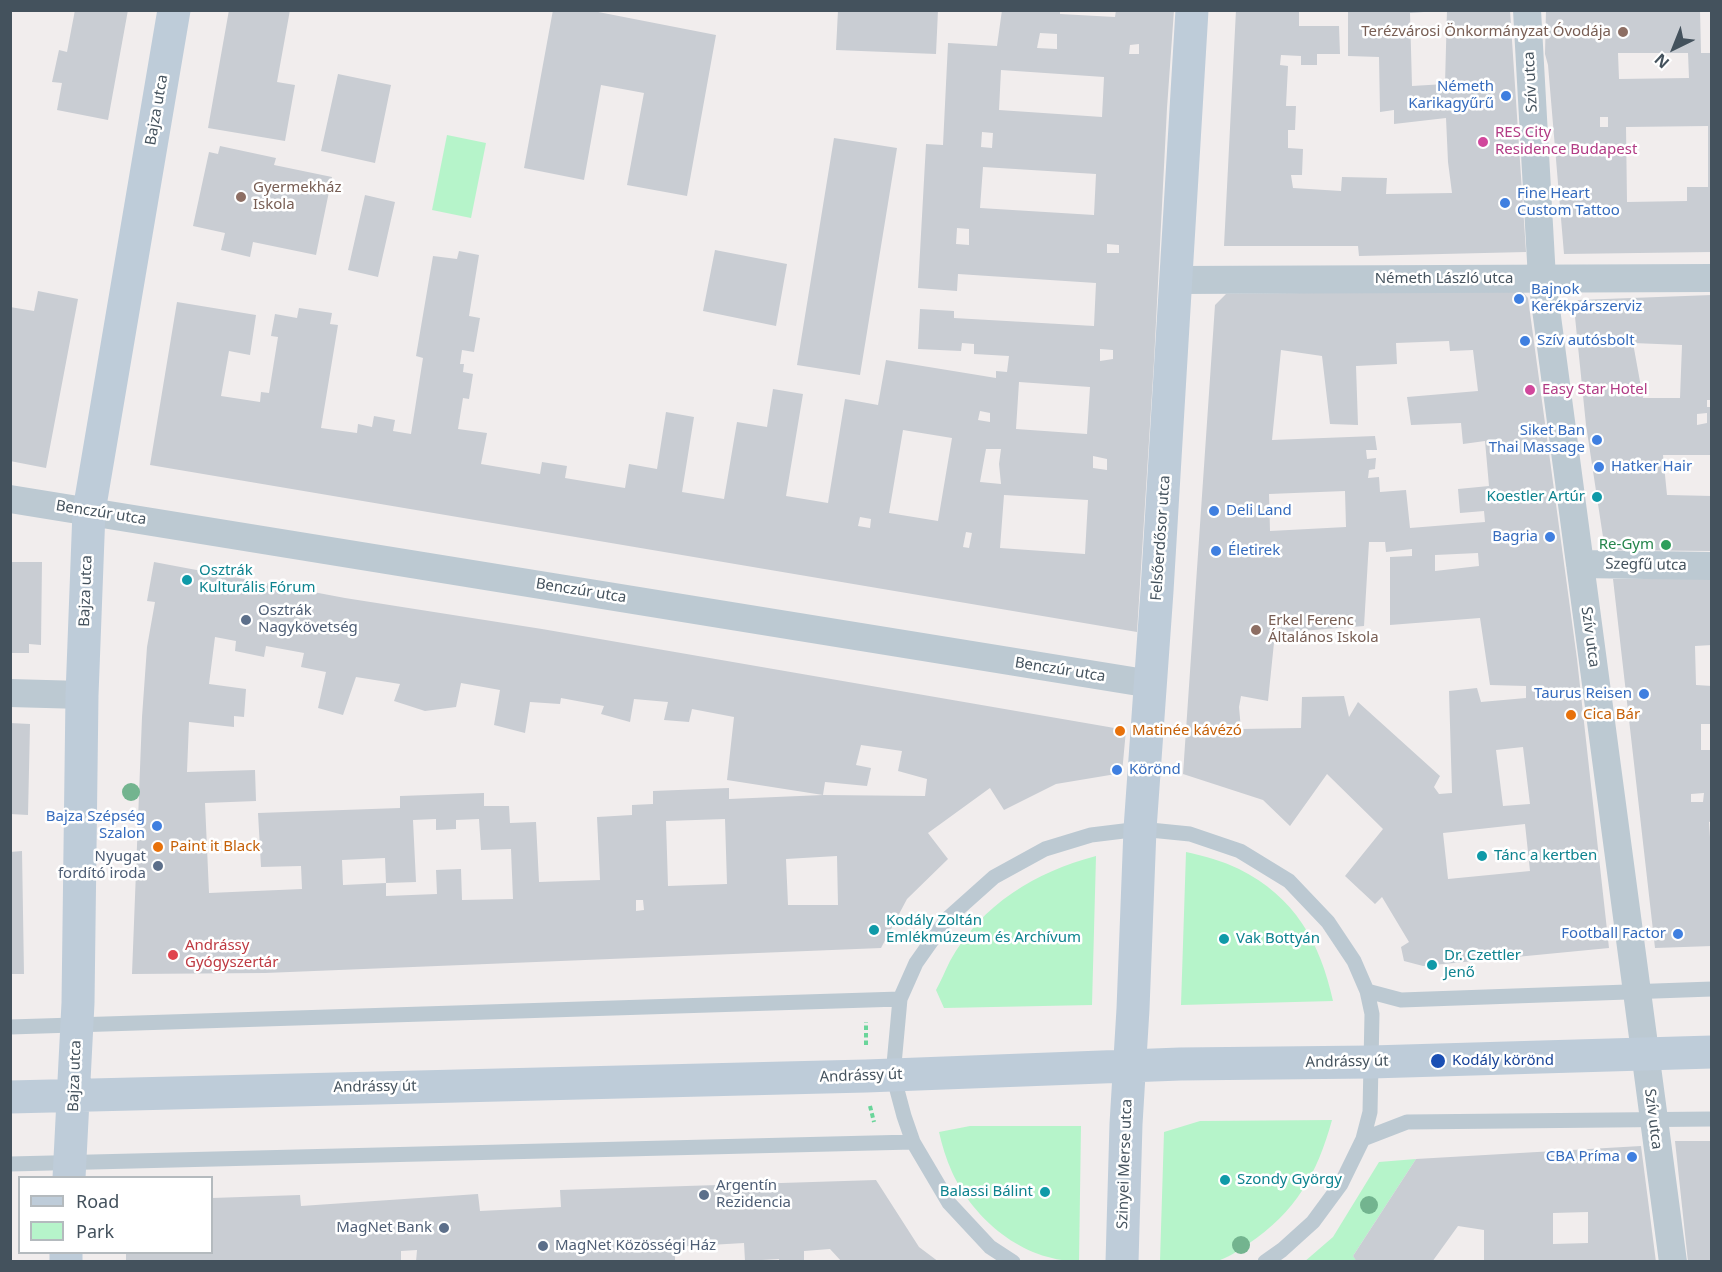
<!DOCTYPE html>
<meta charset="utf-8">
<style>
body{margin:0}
#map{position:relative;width:1722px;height:1272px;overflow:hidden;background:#f1eded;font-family:"Noto Sans",sans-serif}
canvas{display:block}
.frame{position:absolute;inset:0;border:12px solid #44525d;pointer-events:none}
.legend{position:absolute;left:18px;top:1176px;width:195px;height:78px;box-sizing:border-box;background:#fff;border:2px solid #b4babe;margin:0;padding:8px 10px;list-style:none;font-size:18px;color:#44525d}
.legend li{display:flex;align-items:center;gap:12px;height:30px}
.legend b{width:30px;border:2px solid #b4babe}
.north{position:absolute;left:1644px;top:18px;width:60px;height:60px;-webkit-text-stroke:4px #fff;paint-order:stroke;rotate:223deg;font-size:16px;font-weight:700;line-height:24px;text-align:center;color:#44525d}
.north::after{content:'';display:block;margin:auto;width:21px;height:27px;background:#44525d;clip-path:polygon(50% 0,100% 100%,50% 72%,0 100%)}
</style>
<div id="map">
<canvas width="1722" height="1272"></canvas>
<div class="frame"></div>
<ul class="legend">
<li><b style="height:8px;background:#beccd9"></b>Road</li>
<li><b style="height:16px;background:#b6f4ca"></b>Park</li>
</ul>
<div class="north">N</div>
</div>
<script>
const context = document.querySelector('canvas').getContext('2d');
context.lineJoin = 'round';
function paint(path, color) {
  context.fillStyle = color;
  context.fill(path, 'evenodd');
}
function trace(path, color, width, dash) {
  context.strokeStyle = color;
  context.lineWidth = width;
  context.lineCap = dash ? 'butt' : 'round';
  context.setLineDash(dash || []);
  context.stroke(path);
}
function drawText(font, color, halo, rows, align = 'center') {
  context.font = font + ' "Noto Sans",sans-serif';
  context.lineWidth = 5;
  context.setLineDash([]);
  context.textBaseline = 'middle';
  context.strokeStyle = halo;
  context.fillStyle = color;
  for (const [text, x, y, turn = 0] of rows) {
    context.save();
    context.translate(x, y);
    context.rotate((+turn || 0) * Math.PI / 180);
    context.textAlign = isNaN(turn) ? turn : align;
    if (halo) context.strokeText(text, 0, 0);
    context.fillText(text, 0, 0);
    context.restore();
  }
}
paint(new Path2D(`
 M447,135L486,143L471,218L432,210Z
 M1186,852C1204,856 1223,861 1239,869C1295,897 1320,942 1333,1001L1181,1005Z
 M1096,856L1092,1005L944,1008L936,990C941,981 945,971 950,961C982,904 1035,872 1096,856Z
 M1332,1120C1317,1174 1296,1212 1248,1244C1239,1250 1227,1259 1216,1261C1211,1262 1206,1262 1202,1262C1188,1262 1174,1262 1160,1261L1164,1132L1200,1121Z
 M970,1126H1081L1079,1261C1024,1262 974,1220 952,1172C946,1159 942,1145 939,1132Z
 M1416,1159L1353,1256L1357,1261L1304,1262L1333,1237L1379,1162Z`), '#b6f4ca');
paint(new Path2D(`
 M75,10H128L108,120L57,110L62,83L52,82L59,50L67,52Z
 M229,10H290L277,82L295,85L285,141L208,128Z
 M553,10H588L716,35L687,196L627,185L644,93L601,85L584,180L524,168Z
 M838,10H938L936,54L836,50Z
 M1002,10H1060V14L1115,17L1116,10H1174L1167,108L1154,361L1137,632L150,465L177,302L256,315L250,355L229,351L221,396L260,402L261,392L269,393L278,337L271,336L275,314L297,318L299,308L332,313L330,324L338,325L321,428L357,433L358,424L372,427L374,416L395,420L393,431L411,434L423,358L416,356L433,256L457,259L459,251L479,255L469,316L480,318L474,352L462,350L460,364H464L463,372L473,374L469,399L463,398L458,429L487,433L481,464L540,474L542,462L567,466L565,478L625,488L629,464L657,469L666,412L694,417L682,492L724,499L737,422L767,427L773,389L803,394L786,496L828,503L845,399L878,405L886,360L996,378V371L1007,372L1009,356L974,354V344L962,343L961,351L918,349L920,309L954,311V318L1094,326L1096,283L958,274L957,291L918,288L926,144L943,145L948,43L997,46ZM1040,33L1057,34V49L1037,48ZM1139,44V54H1129L1130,45ZM1001,70L1104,77L1102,117L999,110ZM982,132L993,133L992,148L981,147ZM983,167L1096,174L1094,215L980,208ZM957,228L969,229V245L956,244ZM1107,244L1119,245V253H1107ZM1100,349L1113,350V359L1100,361ZM1019,382L1090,387L1087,434L1016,429ZM980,411L990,413V422L978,420ZM903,430L952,438L938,521L889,513ZM986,449H1001L999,464L1001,484L980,482ZM1093,456L1107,459V470L1093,468ZM1004,495L1088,500L1085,554L1000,548ZM860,517L871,519L870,528L858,526ZM966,532L972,533L969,548L963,547Z
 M1236,10H1299V26H1339L1340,54H1317V65H1301V56L1281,55L1280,65L1288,66L1286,106H1296L1295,130H1288V148L1303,149L1302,175H1291L1293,188L1341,191L1342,177L1387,178L1386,194L1452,193L1448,162L1446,118L1394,124V110L1380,112L1379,57L1348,56V10H1424V12L1410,13L1412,86L1445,84L1447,10H1510L1526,252L1359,256L1358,246H1224Z
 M1546,10H1700L1701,53H1712V252L1564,254L1548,65L1545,54ZM1618,53H1688L1689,78L1619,79ZM1600,117H1608V127H1600ZM1708,126V187H1687V201L1627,202L1626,127Z
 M338,74L391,85L375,163L321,151Z
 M834,138L897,148L860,375L797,365Z
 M220,146L276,158L274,165L332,177L316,255L253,242L250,257L221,250L225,233L193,226L209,152L218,154Z
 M365,195L395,202L378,277L348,270Z
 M715,250L787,264L776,326L703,311Z
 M1521,290L1528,298L1577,659L1609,948L1423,966L1404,961L1401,947L1409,942L1382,897L1375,904L1345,876L1383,829L1327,774L1290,826L1263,800L1183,774L1215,305L1226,294ZM1449,341L1450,351L1473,350L1478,391L1407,397L1411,425L1461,423L1463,444L1485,441L1489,486L1458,489L1460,513L1484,511L1485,522L1410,528L1406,490L1380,492L1379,477L1368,478L1369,470L1375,469L1376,458L1367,459L1366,450H1377L1375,436L1272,440L1281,350L1322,356L1330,424L1358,425L1356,366L1397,364L1396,343ZM1345,491L1346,527L1270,531L1269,494ZM1369,542H1385L1386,552L1412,549V556L1390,557V625L1480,618L1490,685L1526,686V698L1481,702L1477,688L1449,691L1452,793L1439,794L1434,787L1440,776L1358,702L1349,717L1344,696L1302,697L1301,728L1241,729L1239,707L1241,696L1268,701L1275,633L1364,626ZM1478,553L1479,566L1435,571V555ZM1523,747L1530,804L1503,806L1496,750ZM1525,824L1530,871L1448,879L1443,833Z
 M38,291L78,299L46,468L10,461V307L34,311Z
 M1712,295V400H1707V407H1712V455H1663L1667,495L1712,496V551L1605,550L1586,425L1574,307L1578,300ZM1633,343L1682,345L1680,398H1643ZM1707,413V423L1697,425V414Z
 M10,562H42L41,645L29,644V653H10Z
 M154,562L345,598L542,629L1126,730L1122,773L1056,784L1004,810L990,788L928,833L948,859L907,899L881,948L265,973L132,974L142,717L147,647L155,602L147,601ZM215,637L236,641L235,651L264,657L266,646L304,653L301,667L326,672L318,708L343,715L356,677L400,684L394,701L425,711L456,707L461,683L500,690L494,725L525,733L530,702L560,704L561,698L604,706L601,714L630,722L634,699L668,702L664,720L689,722L692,709L734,717L727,780L823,795L825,782L867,786L871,768L856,765L861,745L902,751L898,771L927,779L925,796L823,795L729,799V788L653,791V804L632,805V815L597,817L600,880L539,882L536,822L510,823L509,806H484V793L400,796V808L258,813L261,867L301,866L302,889L209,893L205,803L256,801L255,770L187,772L189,722L234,727V716L244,717L246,689L209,684ZM436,819V830L456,829V820L479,819L481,850L511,849L513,899L462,900L461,869L436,870L437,894L386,896V883L343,885L342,860L385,858L386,883L416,882L413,820ZM725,819L727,884L668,886L666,821ZM837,856L838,905H788L786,859ZM636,900H643L644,910L636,911Z
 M1613,579H1712V645L1695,646L1696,685L1712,686V724H1701V750H1712V821L1709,822L1712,868V946L1655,948ZM1704,793L1703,802H1691V794Z
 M10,723L30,724L28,815L10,814Z
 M22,851L24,974H10V852Z
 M1675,1141H1712V1262H1688Z
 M1641,1146L1656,1262H1484V1230L1458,1226L1432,1262H1357L1353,1256L1416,1159ZM1588,1212V1243L1553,1244V1213Z
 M876,1180L919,1247L939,1262H842L830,1249L804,1251V1262H779V1259L745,1261L744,1243L675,1247V1262H416L417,1250L401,1251V1262H126V1252H212V1198L300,1195L301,1206L478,1194L480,1211L561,1207L560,1190Z`), '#c9cdd3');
trace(new Path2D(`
 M866,1045V1022
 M870,1106L874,1122`), '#6ad59a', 4, [4.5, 3]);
trace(new Path2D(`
 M1367,991L1401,1000L1712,989
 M10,1027L900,999
 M1363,1139L1407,1122L1712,1119
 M10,1164L913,1142
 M1013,1262L990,1247L949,1203L913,1142L904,1116L893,1075L900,999L916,963L947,919L994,877L1045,849L1091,835L1140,829L1190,834L1240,851L1289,881L1328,922L1354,961L1367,991L1372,1014L1370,1112L1363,1139L1341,1184L1313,1222L1282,1250L1265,1262`), '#bcc9d2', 15);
trace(new Path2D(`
 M1527,10L1542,279L1673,1262
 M1176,280L1712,278
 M10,499L1151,684
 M1580,564L1712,566
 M10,693L82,695`), '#bcc9d2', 28);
trace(new Path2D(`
 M10,1097L866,1076L1180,1064L1371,1062L1712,1052
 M69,1178L78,1003L82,695L89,511L174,10
 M66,1262V1252
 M1122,1262L1126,1124L1133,1009L1140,829L1157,591L1192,10`), '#beccd9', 33);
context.fillStyle = '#73b48f';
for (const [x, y] of [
 [131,792],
 [1369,1205],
 [1241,1245]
]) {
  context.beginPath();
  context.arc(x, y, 9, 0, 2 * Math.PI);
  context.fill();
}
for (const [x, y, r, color] of [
 [1623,32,6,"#8d6e63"],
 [1506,96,6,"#3f7fe0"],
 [1483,142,6,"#d1479c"],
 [241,197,6,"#8d6e63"],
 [1505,203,6,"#3f7fe0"],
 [1519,299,6,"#3f7fe0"],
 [1525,341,6,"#3f7fe0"],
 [1530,390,6,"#d1479c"],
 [1597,440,6,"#3f7fe0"],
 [1599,467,6,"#3f7fe0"],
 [1597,497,6,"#0f9aa8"],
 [1214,511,6,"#3f7fe0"],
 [1550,537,6,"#3f7fe0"],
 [1666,545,6,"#2e9e5b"],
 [1216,551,6,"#3f7fe0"],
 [187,580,6,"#0f9aa8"],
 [246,620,6,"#5c6f8a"],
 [1256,630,6,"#8d6e63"],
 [1644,694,6,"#3f7fe0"],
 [1571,715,6,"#e8710a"],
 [1120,731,6,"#e8710a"],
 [1117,770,6,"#3f7fe0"],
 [157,826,6,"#3f7fe0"],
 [158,847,6,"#e8710a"],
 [1482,856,6,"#0f9aa8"],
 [158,866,6,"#5c6f8a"],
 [874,930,6,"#0f9aa8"],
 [1678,934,6,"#3f7fe0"],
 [1224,939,6,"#0f9aa8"],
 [173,955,6,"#e0444e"],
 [1432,965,6,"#0f9aa8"],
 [1438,1061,8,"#1a4fb4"],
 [1632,1157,6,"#3f7fe0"],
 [1225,1180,6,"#0f9aa8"],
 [1045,1192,6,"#0f9aa8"],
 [704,1195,6,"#5c6f8a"],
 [444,1228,6,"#5c6f8a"],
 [543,1246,6,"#5c6f8a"]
]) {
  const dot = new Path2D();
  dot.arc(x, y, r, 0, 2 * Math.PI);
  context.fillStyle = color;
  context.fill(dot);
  trace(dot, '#fff', 2);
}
drawText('15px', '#785e54', '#fff', [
 ["Terézvárosi Önkormányzat Óvodája",1611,32,"right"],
 ["Gyermekház",253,188],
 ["Iskola",253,205],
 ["Erkel Ferenc",1268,621],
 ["Általános Iskola",1268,638]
], 'left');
drawText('15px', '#44525d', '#fff', [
 ["Szív utca",1531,82,-93],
 ["Bajza utca",157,110,-80],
 ["Németh László utca",1444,279],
 ["Benczúr utca",101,513,9],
 ["Felsőerdősor utca",1161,538,-86],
 ["Szegfű utca",1646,565,1],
 ["Bajza utca",86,591,-88],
 ["Benczúr utca",581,591,9],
 ["Szív utca",1590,637,82],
 ["Benczúr utca",1060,670,9],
 ["Andrássy út",1347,1062,-1],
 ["Bajza utca",75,1076,-88],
 ["Andrássy út",861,1076,-2],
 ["Andrássy út",375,1087,-1],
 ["Szív utca",1653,1119,83],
 ["Szinyei Merse utca",1125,1164,-88]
]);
drawText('15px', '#366cbe', '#fff', [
 ["Németh",1494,87],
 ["Karikagyűrű",1494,104],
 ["Fine Heart",1517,194,"left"],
 ["Custom Tattoo",1517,211,"left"],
 ["Bajnok",1531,290,"left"],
 ["Kerékpárszerviz",1531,307,"left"],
 ["Szív autósbolt",1537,341,"left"],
 ["Siket Ban",1585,431],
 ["Thai Massage",1585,448],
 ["Hatker Hair",1611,467,"left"],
 ["Deli Land",1226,511,"left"],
 ["Bagria",1538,537],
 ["Életirek",1228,551,"left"],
 ["Taurus Reisen",1632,694],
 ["Körönd",1129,770,"left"],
 ["Bajza Szépség",145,817],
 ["Szalon",145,834],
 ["Football Factor",1666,934],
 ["CBA Príma",1620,1157]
], 'right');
drawText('15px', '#b23c85', '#fff', [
 ["RES City",1495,133],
 ["Residence Budapest",1495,150],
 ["Easy Star Hotel",1542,390]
], 'left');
drawText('15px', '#0d838f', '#fff', [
 ["Koestler Artúr",1585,497,"right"],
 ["Osztrák",199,571],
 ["Kulturális Fórum",199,588],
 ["Tánc a kertben",1494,856],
 ["Kodály Zoltán",886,921],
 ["Emlékmúzeum és Archívum",886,938],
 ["Vak Bottyán",1236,939],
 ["Dr. Czettler",1444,956],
 ["Jenő",1444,973],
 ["Szondy György",1237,1180],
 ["Balassi Bálint",1033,1192,"right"]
], 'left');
drawText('15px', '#27864d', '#fff', [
 ["Re-Gym",1654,545]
], 'right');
drawText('15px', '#4e5e75', '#fff', [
 ["Osztrák",258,611],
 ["Nagykövetség",258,628],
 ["Nyugat",146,857,"right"],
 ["fordító iroda",146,874,"right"],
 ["Argentín",716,1186],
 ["Rezidencia",716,1203],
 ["MagNet Bank",432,1228,"right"],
 ["MagNet Közösségi Ház",555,1246]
], 'left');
drawText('15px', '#c56008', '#fff', [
 ["Cica Bár",1583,715],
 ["Matinée kávézó",1132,731],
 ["Paint it Black",170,847]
], 'left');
drawText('15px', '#be3a42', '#fff', [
 ["Andrássy",185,946],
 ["Gyógyszertár",185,963]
], 'left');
drawText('15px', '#164399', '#fff', [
 ["Kodály körönd",1452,1061]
], 'left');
</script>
